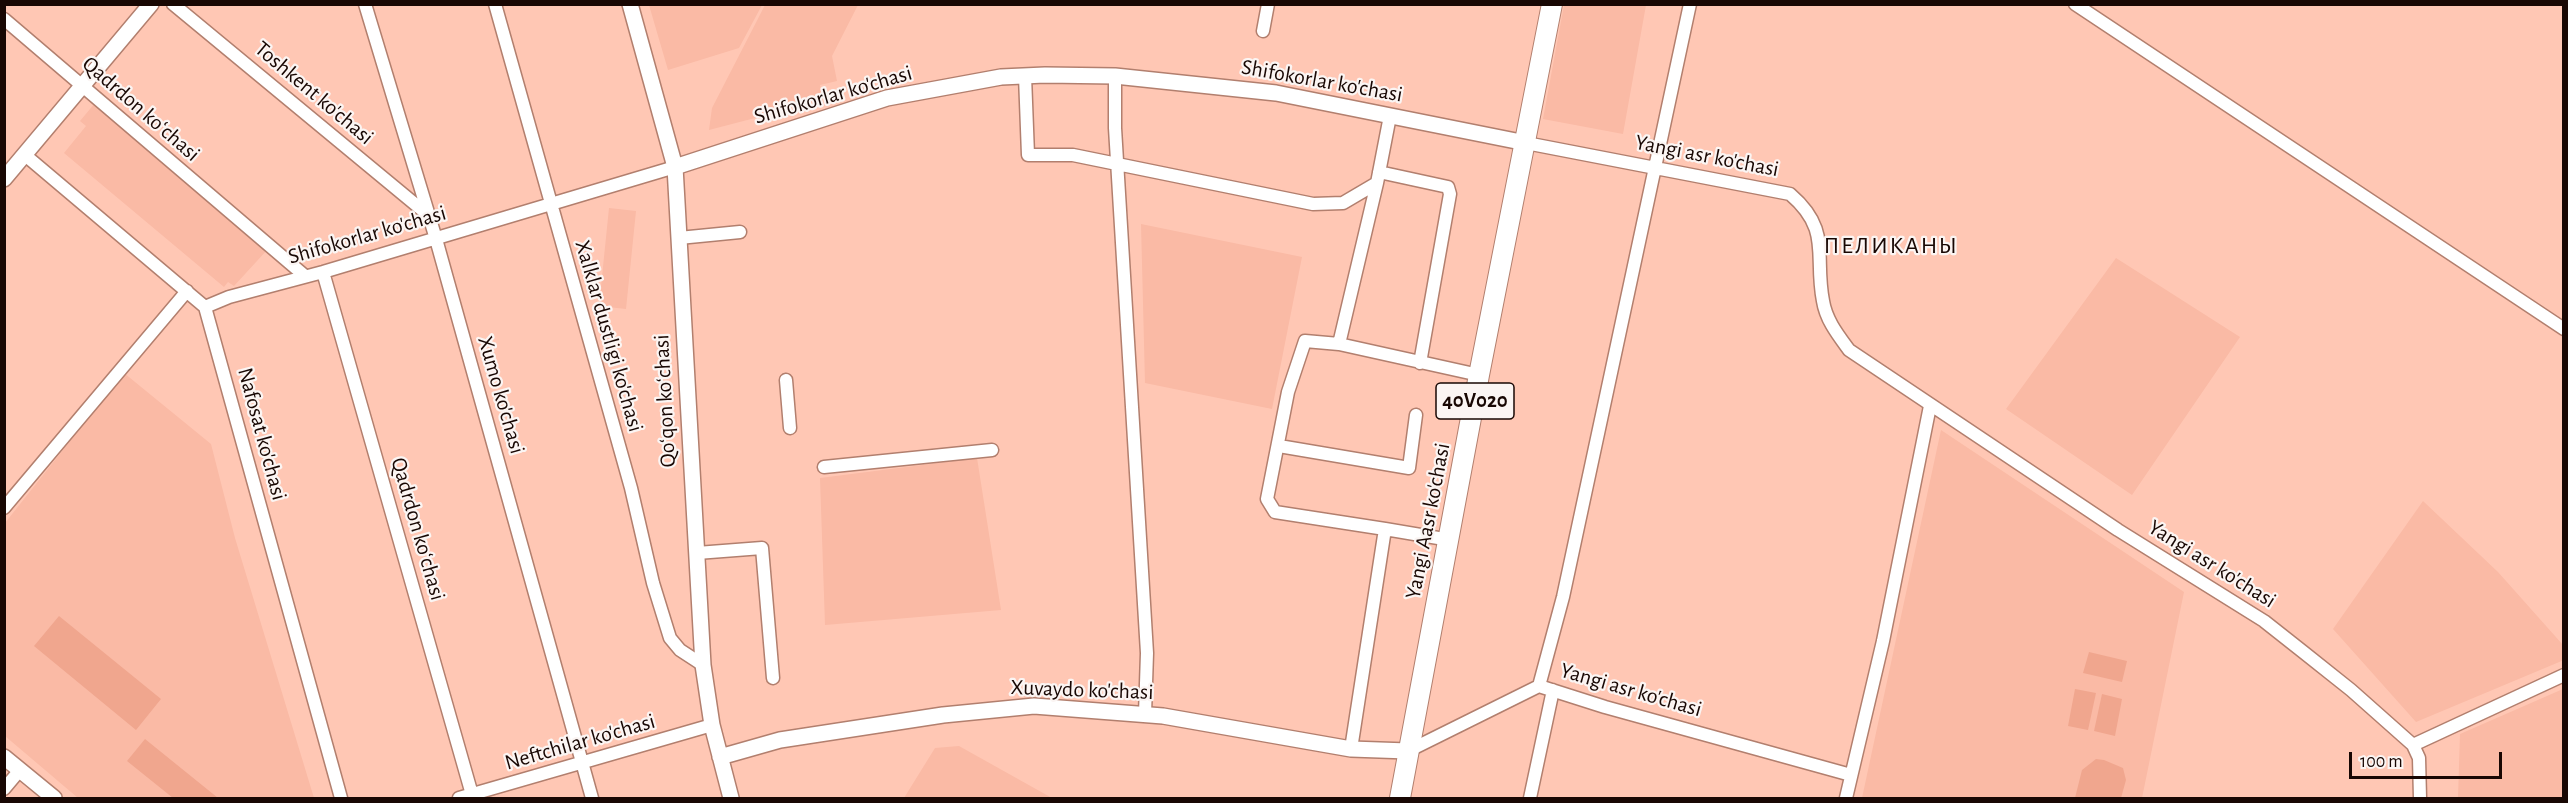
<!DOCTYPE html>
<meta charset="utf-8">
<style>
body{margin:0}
#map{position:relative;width:2568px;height:803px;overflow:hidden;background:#ffc7b4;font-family:"Alegreya Sans",sans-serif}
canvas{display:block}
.frame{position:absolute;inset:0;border:6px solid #180703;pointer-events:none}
.scale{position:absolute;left:2349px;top:752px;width:153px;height:27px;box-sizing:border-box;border:3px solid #180703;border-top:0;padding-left:8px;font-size:18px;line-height:21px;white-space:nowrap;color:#180703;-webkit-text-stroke:4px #fbf5f3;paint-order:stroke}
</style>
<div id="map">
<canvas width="2568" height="803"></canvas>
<div class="frame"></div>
<div class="scale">100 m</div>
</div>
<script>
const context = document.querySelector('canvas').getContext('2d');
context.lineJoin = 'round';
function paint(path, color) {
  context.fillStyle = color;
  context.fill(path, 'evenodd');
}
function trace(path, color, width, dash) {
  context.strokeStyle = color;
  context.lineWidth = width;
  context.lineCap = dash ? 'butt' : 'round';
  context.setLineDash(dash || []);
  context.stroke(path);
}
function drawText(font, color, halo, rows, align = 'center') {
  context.font = font + ' "Alegreya Sans",sans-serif';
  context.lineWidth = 4.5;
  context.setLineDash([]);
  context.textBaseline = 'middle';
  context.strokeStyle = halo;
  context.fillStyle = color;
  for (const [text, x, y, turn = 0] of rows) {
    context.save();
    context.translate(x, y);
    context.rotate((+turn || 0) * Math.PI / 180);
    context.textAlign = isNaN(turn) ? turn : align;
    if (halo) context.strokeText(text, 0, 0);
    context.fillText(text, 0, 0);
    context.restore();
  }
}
paint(new Path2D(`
 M649,5V4L762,5L739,48L668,70Z
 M765,5H858L832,56L837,81L820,85L824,100L709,130L712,108Z
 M1564,5H1646L1623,134L1543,119Z
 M95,103L268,249L234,286L228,282L224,287L64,153L86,126L80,121Z
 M609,208L636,211L626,309L599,306Z
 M1141,224L1302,257L1272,409L1145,383Z
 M2116,258L2240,337L2132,495L2006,409Z
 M124,373L211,444L235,538L314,798H78L5,736V523Z
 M1941,430L2184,592L2142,798H1862Z
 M977,458L1001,610L825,625L820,478Z
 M2423,501L2498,572L2563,645L2564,660L2416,722L2333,629Z
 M2563,689V798H2458L2460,734Z
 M959,746L1052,798H904L935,748Z`), '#fabaa5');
paint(new Path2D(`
 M59,616L161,699L136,730L34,646Z
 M2089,652L2127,661L2122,682L2083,673Z
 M2075,689L2096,693L2088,730L2068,726Z
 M2102,694L2122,699L2115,736L2094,731Z
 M145,739L218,798H173L127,761Z
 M2096,759L2104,760L2123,768L2126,780L2121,798H2075L2082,770Z`), '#f0a68e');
const minor = new Path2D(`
 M173,4L427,214
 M365,4L436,239L592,798
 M495,4L631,488L653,583L670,638L680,650L703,665
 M2075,4L2564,329
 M4,19L305,276
 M1263,31L1268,4
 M1025,76L1028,155H1073L1313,204L1343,203L1377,183
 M1115,76V128L1147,653L1145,714
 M1526,143L1790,194C1832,230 1814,255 1823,301C1826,320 1838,335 1849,350L2118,530L2264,621L2302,651L2351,690L2413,745L2419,758L2420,798
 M25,155L205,307L341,798
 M1379,172L1448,187L1450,194L1420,363
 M679,238L740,232
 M323,272L473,798
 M205,307L229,297L323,272L675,167
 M1339,344L1479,375
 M786,380L790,428
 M1279,446L1409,468L1416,415
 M824,467L992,450
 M4,508L187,291
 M1385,529L1450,540
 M697,553L762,548L773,678
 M1539,686L1563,597L1690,4
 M2413,745L2564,675
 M1351,749L1385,529L1275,512L1267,499L1288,392L1305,341L1339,344L1377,183L1390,116
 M1408,751L1539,686L1605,707L1851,775
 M4,789L20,770
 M459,798L712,725
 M1530,798L1553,690
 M1846,798L1883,641L1930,406`);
const tertiary = new Path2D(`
 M630,4L675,167L703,665L712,725L731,798
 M675,167L887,98L1001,77L1045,75L1115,76L1276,93L1526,143
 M4,179L151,4
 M4,757L54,798
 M720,757L780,740L943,715L1034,706L1163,716L1351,749L1408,751`);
const primary = new Path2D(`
 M1400,798L1479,375L1552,4`);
trace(minor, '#b27f6e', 15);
trace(tertiary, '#b27f6e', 18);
trace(primary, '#b27f6e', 22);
trace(minor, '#fff', 12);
trace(tertiary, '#fff', 15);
trace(primary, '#fff', 20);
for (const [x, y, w] of [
 [1475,401,78]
]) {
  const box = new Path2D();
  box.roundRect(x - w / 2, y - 18, w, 36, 4.5);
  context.fillStyle = '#fbf5f3';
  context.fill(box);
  trace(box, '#180703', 1.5);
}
drawText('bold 21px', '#180703', null, [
 ["40V020",1475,401]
]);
drawText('22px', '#180703', '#fbf5f3', [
 ["Shifokorlar ko'chasi",1322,81,10],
 ["Toshkent ko'chasi",314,93,40],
 ["Shifokorlar ko'chasi",833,95,-16],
 ["Qadrdon koʻchasi",141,109,41],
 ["Yangi asr ko'chasi",1707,156,11],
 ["Shifokorlar ko'chasi",367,235,-16],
 ["Xalklar dustligi ko'chasi",609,336,74],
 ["Xumo ko'chasi",501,395,74],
 ["Qoʻqon koʻchasi",665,401,-93],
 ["Nafosat ko'chasi",262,434,75],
 ["Yangi Aasr ko'chasi",1428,521,-79],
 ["Qadrdon koʻchasi",418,529,74],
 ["Yangi asr ko'chasi",2212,564,32],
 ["Xuvaydo ko'chasi",1082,690,2],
 ["Yangi asr ko'chasi",1631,690,16],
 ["Neftchilar ko'chasi",580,742,-16]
]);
context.letterSpacing = '1.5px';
drawText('24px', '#180703', '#fbf5f3', [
 ["ПЕЛИКАНЫ",1891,246]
]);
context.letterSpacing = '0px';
</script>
